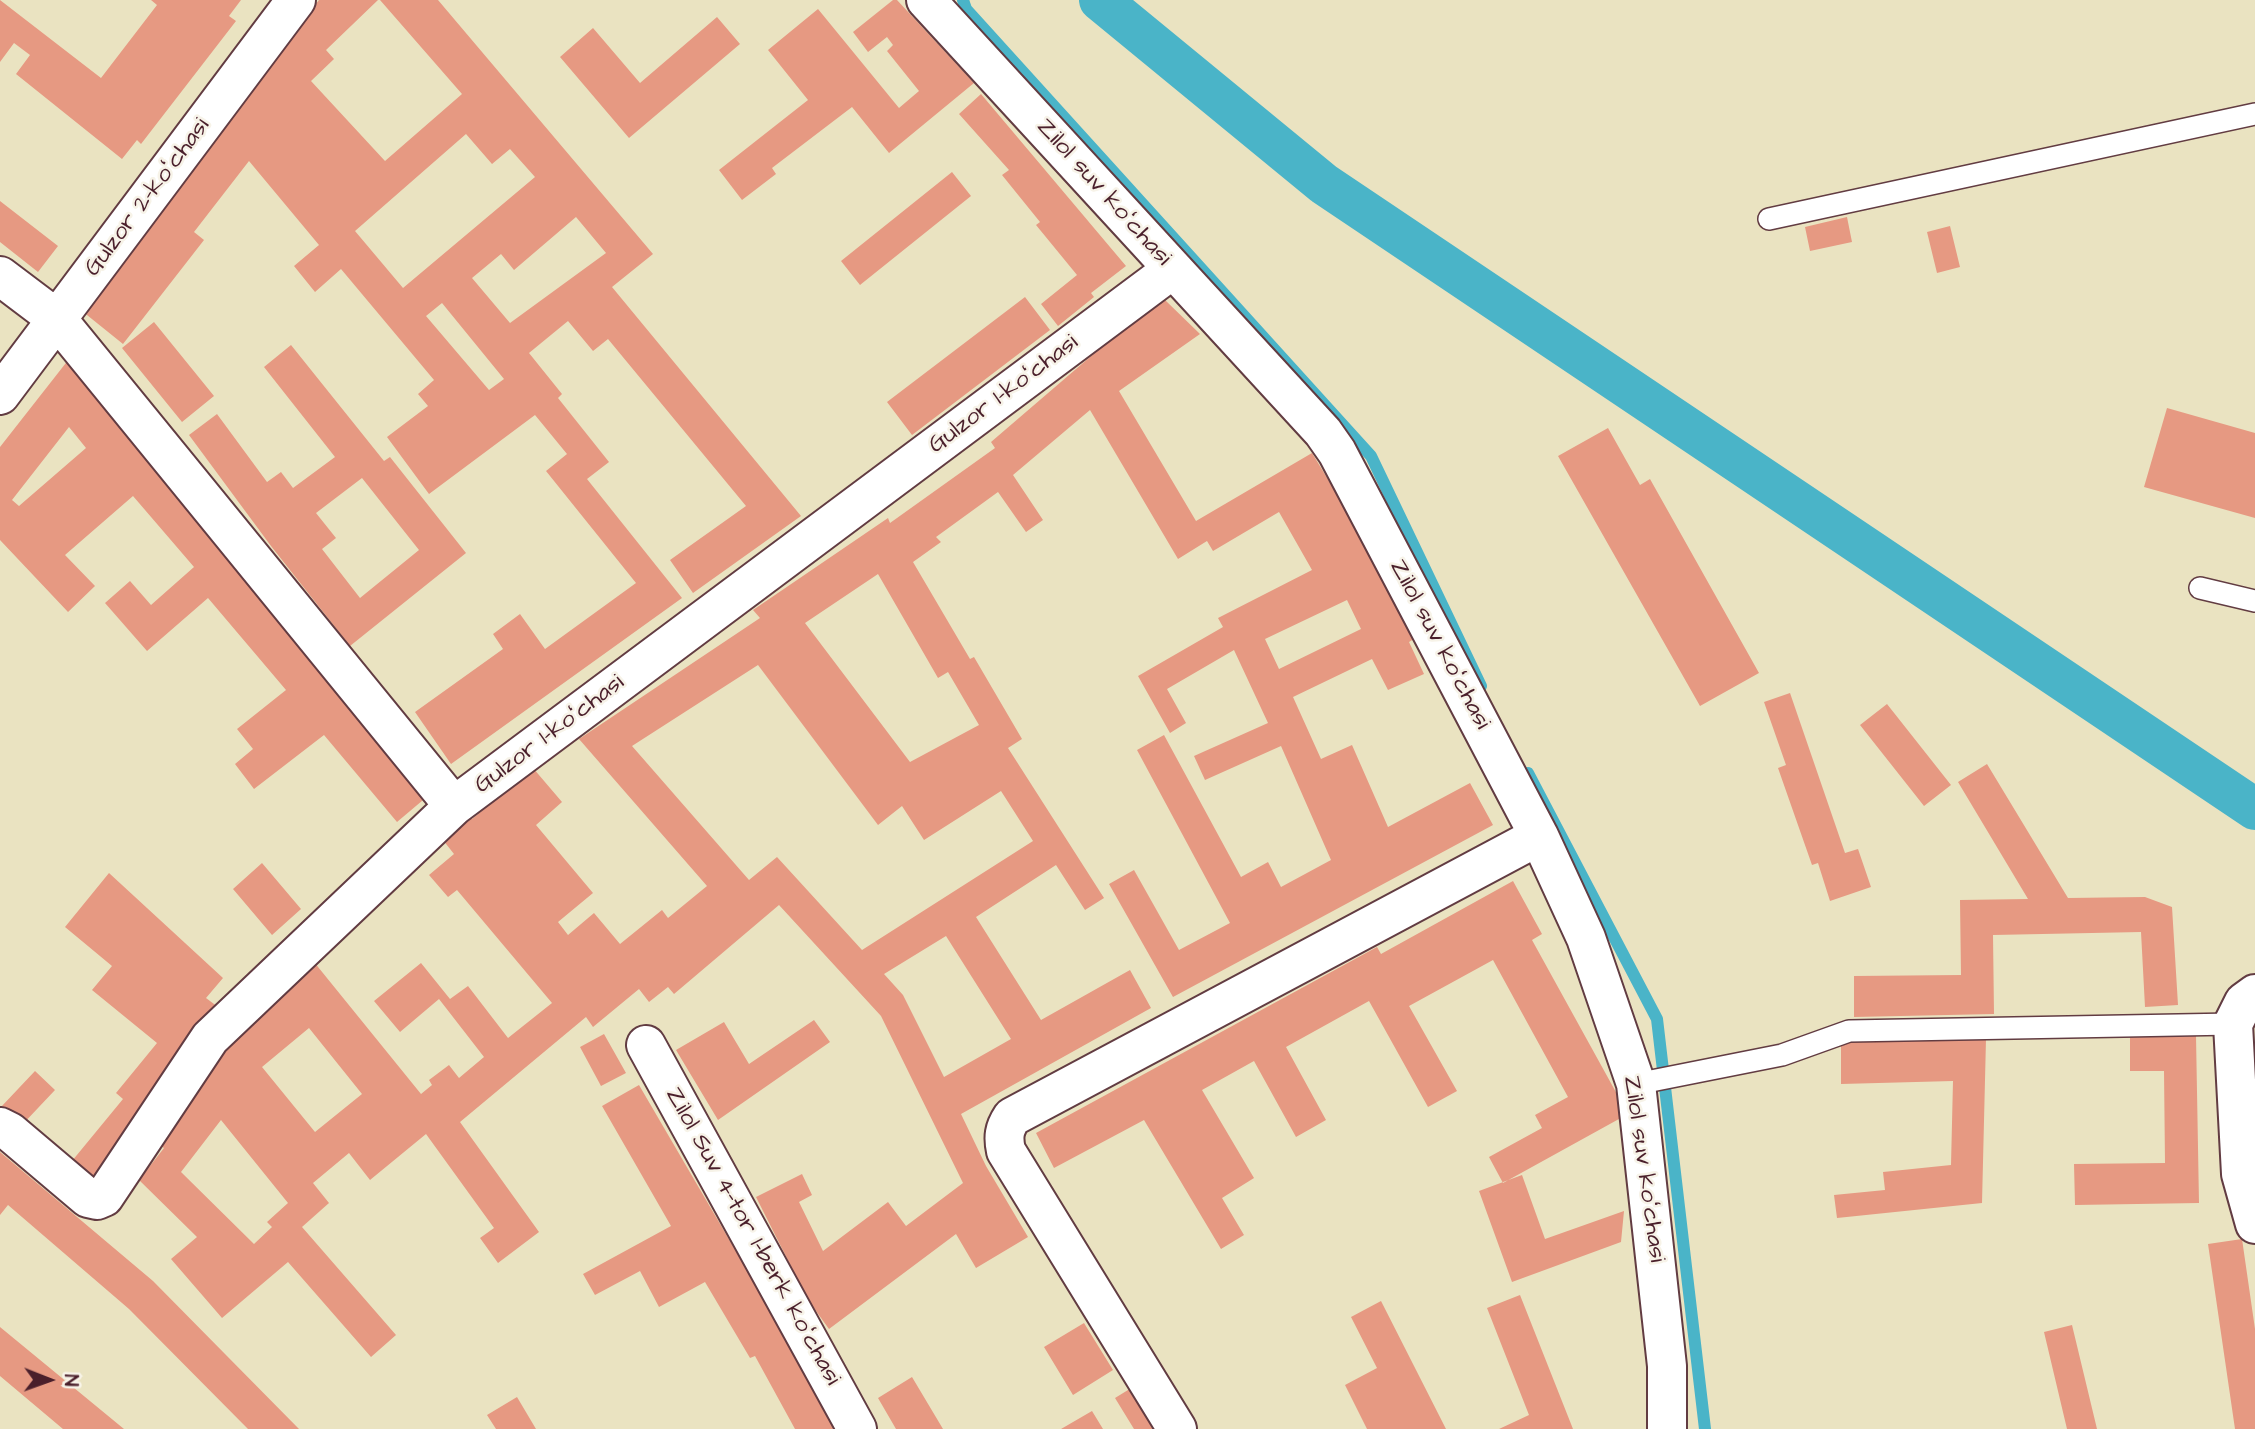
<!DOCTYPE html>
<meta charset="utf-8">
<style>
body{margin:0}
#map{position:relative;width:2255px;height:1429px;overflow:hidden;background:#eae3c1;font-family:"Architects Daughter",sans-serif}
canvas{display:block}
.north{position:absolute;left:14px;top:1345px;width:70px;height:70px;-webkit-text-stroke:5px #f7f3e8;paint-order:stroke;rotate:91deg;font-size:19px;font-weight:700;line-height:28px;text-align:center;color:#4a1f2b}
.north::after{content:'';display:block;margin:auto;width:24px;height:32px;background:#4a1f2b;clip-path:polygon(50% 0,100% 100%,50% 72%,0 100%)}
</style>
<div id="map">
<canvas width="2255" height="1429"></canvas>
<div class="north">N</div>
</div>
<script>
const context = document.querySelector('canvas').getContext('2d');
context.lineJoin = 'round';
function trace(path, color, width, dash) {
  context.strokeStyle = color;
  context.lineWidth = width;
  context.lineCap = dash ? 'butt' : 'round';
  context.setLineDash(dash || []);
  context.stroke(path);
}
function paint(path, color) {
  context.fillStyle = color;
  context.fill(path, 'evenodd');
}
function drawText(font, color, halo, rows, align = 'center') {
  context.font = font + ' "Architects Daughter",sans-serif';
  context.lineWidth = 5;
  context.setLineDash([]);
  context.textBaseline = 'middle';
  context.strokeStyle = halo;
  context.fillStyle = color;
  for (const [text, x, y, turn = 0] of rows) {
    context.save();
    context.translate(x, y);
    context.rotate((+turn || 0) * Math.PI / 180);
    context.textAlign = isNaN(turn) ? turn : align;
    if (halo) context.strokeText(text, 0, 0);
    context.fillText(text, 0, 0);
    context.restore();
  }
}
trace(new Path2D(`
 M963,0L966,9L1371,456L1481,686
 M1528,773L1657,1019L1705,1429`), '#4ab4c8', 12);
trace(new Path2D(`
 M1100,0L1324,184L2255,809`), '#4ab4c8', 42);
paint(new Path2D(`
 M0,0L101,78L157,5L151,0H241L229,16L236,21L141,144L137,140L122,159L16,74L30,55L14,43L0,62Z
 M319,0H378L326,50L334,59L311,81L385,161L462,94L380,0H438L653,254L612,287L801,516L693,593L670,560L746,506L608,339L593,351L568,321L529,353L562,394L558,398L609,462L587,479L682,598L451,764L415,712L503,649L493,634L520,614L545,649L636,583L546,471L567,454L535,415L429,494L387,437L428,406L418,394L434,380L341,269L315,292L294,266L319,245L249,161L194,232L204,240L123,344L82,311L158,203ZM466,134L492,164L510,149L535,177L403,288L355,231ZM576,217L606,253L510,323L472,278L501,254L514,270ZM442,303L504,379L489,390L426,316Z
 M893,0H897L974,83L889,153L852,107L772,168L776,174L742,200L719,170L808,100L768,50L818,9L899,108L919,91L887,51L893,45L887,37L868,52L853,32Z
 M717,17L740,44L629,138L560,57L593,28L640,83Z
 M981,94L1126,266L1091,293L1094,297L1058,326L1041,304L1077,275L1036,225L1040,222L1002,175L1009,170L959,114Z
 M952,172L971,196L860,285L841,261Z
 M0,201L58,246L38,272L0,242Z
 M1847,217L1852,242L1810,251L1805,227Z
 M1950,226L1960,267L1937,273L1927,232Z
 M1025,297L1050,330L912,435L887,402Z
 M1165,300L1200,334L1119,391L1196,521L1312,453L1366,542L1414,639L1409,642L1424,674L1388,690L1372,659L1293,697L1321,759L1352,745L1388,827L1470,783L1493,825L1173,997L1109,884L1134,870L1179,950L1230,923L1137,750L1164,735L1241,877L1268,862L1281,887L1331,860L1281,746L1205,780L1194,756L1268,723L1234,650L1167,689L1186,723L1170,733L1138,676L1223,627L1218,618L1312,570L1279,512L1213,551L1207,541L1178,559L1090,410L1013,475L1043,520L1026,532L998,492L936,537L941,542L913,562L970,659L974,657L1022,739L1008,748L1104,898L1085,910L1056,865L976,917L1041,1020L1130,970L1151,1008L961,1114L986,1166L1028,1237L976,1268L956,1234L829,1329L808,1300L756,1197L802,1174L812,1195L799,1202L823,1251L888,1202L906,1226L963,1183L881,1016L779,905L674,994L668,987L649,1002L639,989L593,1027L586,1017L460,1122L539,1232L498,1263L480,1238L494,1228L426,1134L370,1180L349,1153L313,1183L329,1203L302,1227L396,1335L371,1357L288,1262L222,1318L171,1259L197,1237L139,1180L164,1148L154,1141L211,1058L314,962L421,1094L432,1085L429,1080L449,1065L459,1078L484,1057L439,999L400,1032L374,1001L421,963L450,999L468,986L508,1038L552,1003L457,890L448,897L429,875L454,854L439,835L467,812L472,819L533,768L562,802L536,825L593,893L558,922L568,935L594,913L620,944L662,910L668,918L707,886L579,739L760,618L753,610L888,518L890,523L995,448L991,442L1097,351ZM878,574L938,678L948,672L979,725L910,762L805,623ZM1347,600L1361,629L1279,669L1265,639ZM758,665L878,825L902,806L924,840L1001,791L1033,841L862,950L777,857L749,880L632,746ZM946,936L1011,1039L944,1077L903,995L884,974ZM309,1028L362,1094L315,1132L262,1067ZM221,1120L288,1203L267,1222L272,1227L254,1244L181,1172Z
 M154,322L214,396L182,422L122,348Z
 M291,345L384,461L390,457L466,553L350,646L271,546L189,435L217,414L267,482L281,472L293,488L335,457L264,367ZM362,478L419,550L360,598L322,549L336,538L316,513Z
 M69,359L429,795L397,822L324,735L254,789L235,764L253,749L237,729L286,690L208,598L147,651L105,603L130,581L151,605L194,567L133,496L65,555L95,586L68,612L0,540V447ZM69,427L86,448L19,506L12,500Z
 M2167,408L2255,433V518L2144,487Z
 M1608,428L1640,485L1650,479L1759,673L1700,706L1558,456Z
 M1790,693L1845,853L1858,849L1871,887L1830,901L1818,863L1812,865L1778,768L1786,765L1764,702Z
 M1887,704L1951,785L1924,806L1860,725Z
 M1987,764L2068,898L2145,897L2172,907L2178,1005L2145,1007L2141,932L1993,935L1994,1014L1854,1017V976L1961,975L1960,900L2028,899L1958,782Z
 M262,863L301,909L272,935L233,889Z
 M109,873L223,978L206,998L222,1010L95,1180L72,1161L123,1099L116,1093L157,1043L92,990L112,966L65,927Z
 M1513,881L1542,934L1532,940L1628,1114L1503,1183L1489,1157L1542,1128L1535,1115L1568,1097L1493,960L1409,1006L1457,1091L1428,1107L1369,1001L1286,1047L1326,1120L1296,1137L1254,1061L1202,1090L1254,1178L1222,1198L1244,1235L1221,1249L1144,1120L1054,1168L1036,1133L1377,947L1381,954Z
 M814,1020L830,1042L718,1120L676,1050L724,1022L749,1064Z
 M604,1034L626,1073L601,1086L580,1047Z
 M2196,1036L2199,1203L2075,1205L2074,1164L2165,1163L2164,1071H2130V1037Z
 M1986,1039L1982,1203L1837,1218L1834,1195L1885,1190L1883,1172L1951,1165L1953,1081L1841,1084V1042Z
 M35,1071L55,1090L21,1126L1,1107Z
 M639,1085L786,1337L837,1429H795L755,1356L750,1358L705,1282L659,1307L640,1271L595,1295L583,1274L671,1226L602,1106Z
 M0,1152L153,1281L299,1429H248L129,1309L8,1205L0,1215Z
 M1522,1175L1545,1239L1624,1211L1621,1242L1512,1282L1479,1191Z
 M2242,1239L2255,1329V1429H2235L2208,1244Z
 M1520,1295L1573,1429H1499L1529,1415L1487,1308Z
 M1381,1301L1446,1429H1367L1345,1385L1377,1368L1351,1317Z
 M1084,1323L1113,1370L1073,1395L1044,1347Z
 M2072,1325L2097,1429H2067L2044,1332Z
 M0,1327L124,1429H63L0,1376Z
 M912,1377L943,1429H896L878,1398Z
 M1141,1382L1169,1429H1134L1115,1398Z
 M517,1397L536,1429H496L487,1415Z
 M1092,1411L1103,1429H1061Z`), '#e69982');
const lane = new Path2D(`
 M1769,219L2255,114
 M2200,588L2255,601
 M1636,1084L1782,1055L1849,1031L2233,1024`);
const street = new Path2D(`
 M926,0L1323,432L1337,452L1539,836L1586,938L1636,1084L1667,1366V1429
 M0,276L57,319L454,806
 M0,395L296,0
 M2255,994L2244,1002L2233,1024L2241,1174L2255,1224
 M646,1045L857,1429
 M0,1127L10,1132L88,1198L97,1200L104,1197L210,1038L454,806L1173,269
 M1177,1429L1006,1151C1003,1137 1004,1129 1012,1117L1539,836`);
trace(lane, '#623c42', 24);
trace(street, '#623c42', 42);
trace(lane, '#fff', 21);
trace(street, '#fff', 38);
drawText('24px', '#4a1f2b', '#f7f3e8', [
 ["Zilol suv koʻchasi",1103,193,48],
 ["Gulzor 2-koʻchasi",148,198,-53],
 ["Gulzor 1-koʻchasi",1004,395,-37],
 ["Zilol suv koʻchasi",1439,645,62],
 ["Gulzor 1-koʻchasi",550,735,-37],
 ["Zilol suv koʻchasi",1643,1169,82],
 ["Zilol Suv 4-tor 1-berk koʻchasi",752,1237,61]
]);
</script>
